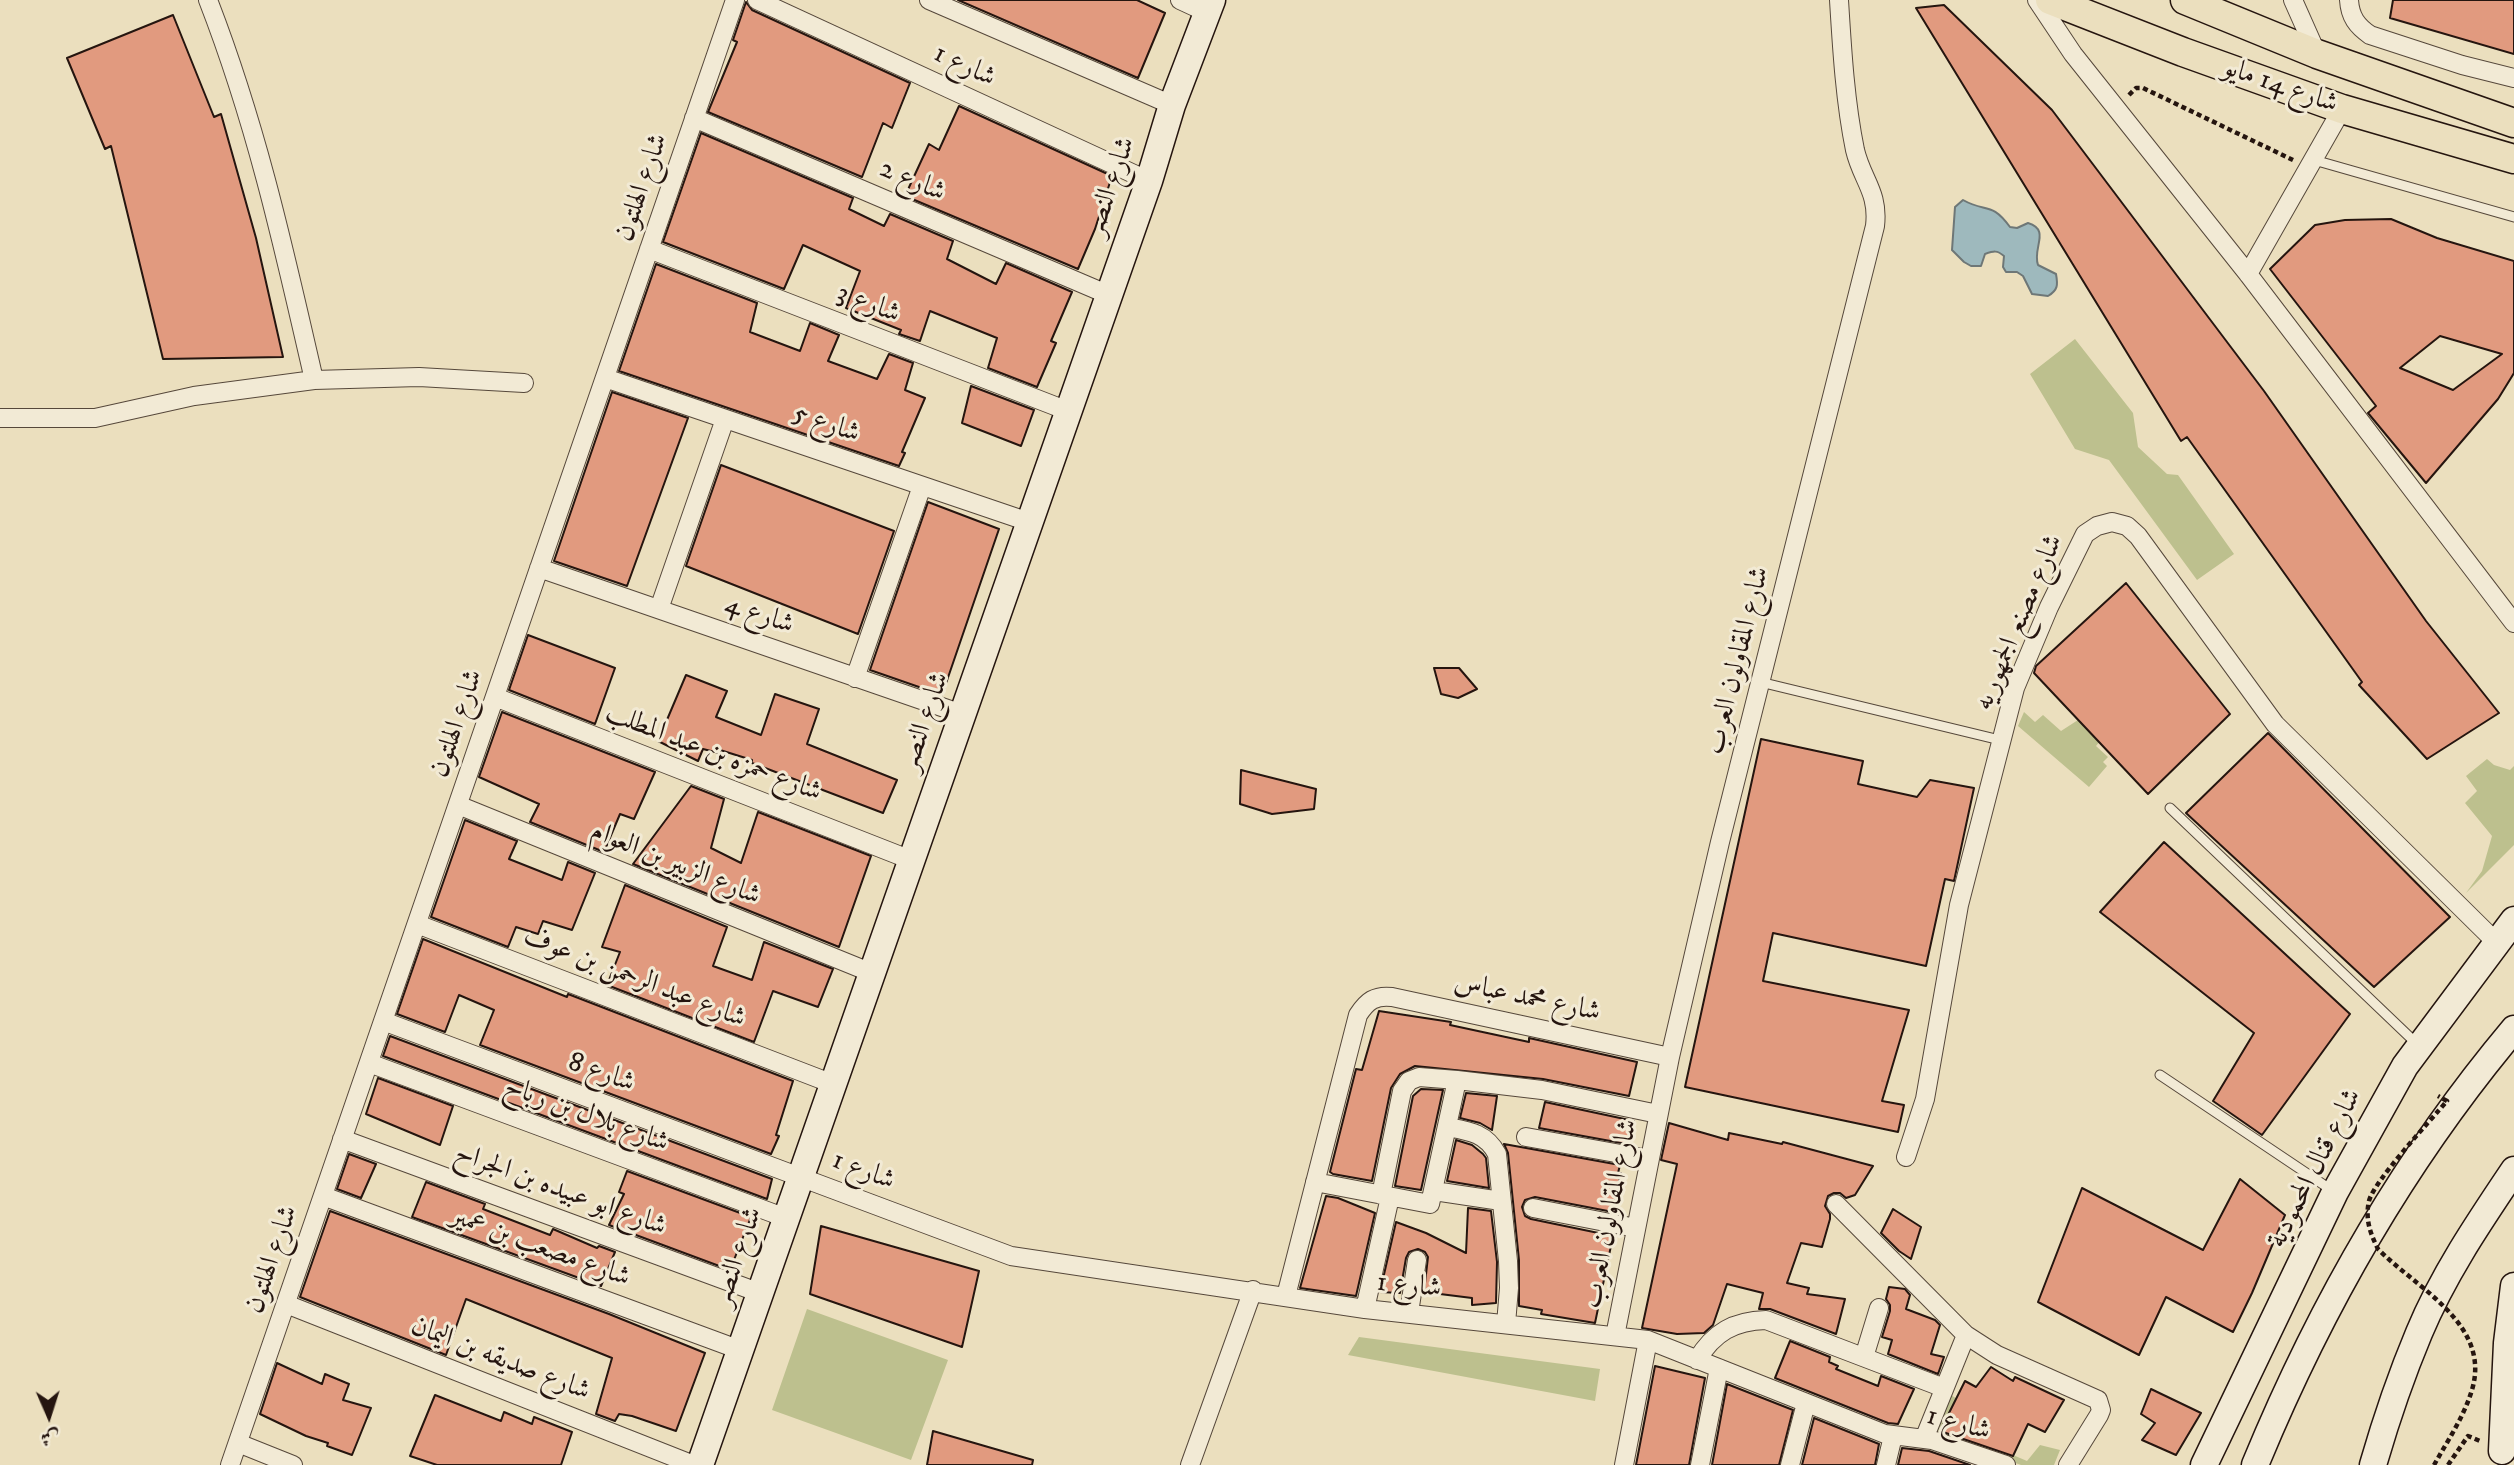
<!DOCTYPE html>
<meta charset="utf-8">
<style>
body{margin:0}
#map{position:relative;width:2514px;height:1465px;overflow:hidden;background:#ebdfbe;font-family:"IM FELL DW Pica",Amiri,serif}
canvas{display:block}
.north{position:absolute;left:14px;top:1381px;width:70px;height:70px;-webkit-text-stroke:5px #f2ead5;paint-order:stroke;rotate:177deg;font-size:19px;font-weight:700;line-height:28px;text-align:center;color:#25150f}
.north::after{content:'';display:block;margin:auto;width:24px;height:32px;background:#25150f;clip-path:polygon(50% 0,100% 100%,50% 72%,0 100%)}
</style>
<div id="map">
<canvas width="2514" height="1465"></canvas>
<div class="north">ش</div>
</div>
<script>
const context = document.querySelector('canvas').getContext('2d');
context.lineJoin = 'round';
function paint(path, color) {
  context.fillStyle = color;
  context.fill(path, 'evenodd');
}
function trace(path, color, width, dash) {
  context.strokeStyle = color;
  context.lineWidth = width;
  context.lineCap = dash ? 'butt' : 'round';
  context.setLineDash(dash || []);
  context.stroke(path);
}
function drawText(font, color, halo, rows, align = 'center') {
  context.font = font + ' "IM FELL DW Pica",Amiri,serif';
  context.lineWidth = 6;
  context.setLineDash([]);
  context.textBaseline = 'middle';
  context.strokeStyle = halo;
  context.fillStyle = color;
  for (const [text, x, y, turn = 0] of rows) {
    context.save();
    context.translate(x, y);
    context.rotate((+turn || 0) * Math.PI / 180);
    context.textAlign = isNaN(turn) ? turn : align;
    if (halo) context.strokeText(text, 0, 0);
    context.fillText(text, 0, 0);
    context.restore();
  }
}
paint(new Path2D(`
 M2075,339L2133,413L2138,447L2167,474L2178,475L2234,554L2197,580L2109,460L2075,449L2030,374Z
 M2024,712L2035,722L2043,715L2061,731L2078,720L2101,740L2096,746L2108,757L2103,762L2107,766L2089,787L2018,726Z
 M2487,759L2494,765L2510,770L2514,766V845L2466,893L2482,871L2492,836L2465,803L2477,791L2466,776Z
 M807,1309L948,1360L911,1460L772,1410Z
 M1359,1337L1600,1369L1595,1401L1348,1355Z
 M1948,1393L1960,1401L1950,1428L2027,1461L2040,1445L2060,1450L2054,1465H2021L1932,1434Z`), '#bdc08e');
const water = new Path2D(`
 M1963,200C1986,213 1991,201 2010,227L2017,228L2028,223C2051,230 2032,248 2038,265L2056,274C2058,285 2058,290 2048,296L2032,294L2023,276L2017,272H2006L2003,267L2004,256C1997,250 1994,251 1985,254L1981,266H1971L1964,262L1952,250L1955,207Z`);
paint(water, '#9eb9bd');
trace(water, '#6e7777', 2);
const building = new Path2D(`
 M958,0H1137L1165,13L1138,78Z
 M2393,0H2514V54L2390,18Z
 M746,2L752,10L910,83L892,128L883,123L862,177L708,112L737,42L733,40Z
 M1944,5L2052,110L2264,391L2426,621L2499,713L2427,759L2359,685L2362,682L2187,437L2181,441L1916,8Z
 M173,15L214,117L221,114L256,238L283,357L163,359L111,146L105,149L67,58Z
 M959,106L1112,176L1095,229L1078,269L905,196L929,144L939,150Z
 M701,133L853,198L849,209L884,226L890,214L953,241L947,259L996,284L1006,263L1072,292L1051,341L1056,343L1037,387L988,368L997,338L930,311L920,341L899,334L901,330L846,308L860,271L803,245L784,289L663,242Z
 M2391,219L2437,238L2514,261V373L2498,399L2426,483L2368,413L2376,406L2270,269L2315,225L2345,220ZM2440,336L2502,354L2453,390L2400,368Z
 M656,264L757,303L750,332L800,351L810,323L839,335L828,361L877,379L889,354L913,363L905,390L925,398L902,452L905,453L899,466L619,371Z
 M971,386L1034,410L1021,446L962,423Z
 M612,392L688,418L627,586L554,561Z
 M721,465L894,531L858,634L686,566Z
 M928,502L999,529L942,695L870,670Z
 M2126,583L2230,714L2148,794L2034,673L2036,666Z
 M528,635L615,668L595,724L509,690Z
 M1434,668H1459L1477,689L1458,698L1441,694Z
 M686,675L727,691L716,717L761,735L775,694L819,709L807,744L897,780L883,813L752,763V760L720,750L719,753L703,749L698,761L658,741Z
 M502,712L655,772L634,819L620,814L604,852L530,822L539,804L479,777Z
 M2268,733L2450,917L2374,987L2186,813Z
 M1761,739L1863,761L1858,784L1917,797L1930,780L1974,788L1954,881L1945,879L1926,966L1773,933L1763,981L1909,1010L1882,1101L1904,1105L1898,1132L1685,1087Z
 M1241,770L1316,789L1314,809L1272,814L1240,804Z
 M691,786L724,799L711,848L741,863L758,812L871,856L839,947L633,864Z
 M465,820L517,841L509,859L562,880L568,862L595,873L572,930L543,921L538,934L516,927L508,947L431,917Z
 M2164,842L2350,1014L2262,1135L2213,1101L2254,1033L2100,912Z
 M625,885L727,927L713,966L752,980L764,942L833,969L818,1007L773,991L754,1042L607,985L620,952L602,947Z
 M423,939L567,997L568,994L793,1081L776,1135L779,1136L771,1154L480,1045L494,1010L459,995L445,1032L397,1014Z
 M1379,1011L1451,1022L1450,1025L1529,1042V1038L1637,1062L1629,1096L1543,1079L1415,1066L1400,1074L1391,1088L1372,1181L1333,1174L1330,1172L1356,1069L1362,1070Z
 M390,1036L772,1179L767,1199L383,1056Z
 M378,1078L453,1106L440,1145L366,1114Z
 M1421,1089L1443,1090L1421,1190L1395,1186L1413,1096Z
 M1466,1093L1497,1096L1492,1130L1480,1123L1460,1118Z
 M1545,1102L1634,1121L1627,1144L1539,1128Z
 M1669,1123L1728,1140L1729,1133L1782,1144L1783,1142L1873,1166L1855,1195L1846,1198L1840,1193H1834L1828,1196L1825,1206L1830,1214V1219L1822,1247L1801,1243L1787,1283L1809,1288L1807,1294L1845,1299L1836,1334L1770,1309H1759L1763,1293L1727,1284L1713,1325L1704,1333L1677,1334L1642,1328L1677,1164L1661,1160Z
 M1456,1140L1472,1145L1483,1154L1486,1158L1489,1188L1447,1181Z
 M1504,1144L1620,1165L1618,1173H1621L1613,1212L1535,1197L1525,1200L1522,1207L1525,1216L1531,1219L1613,1236L1595,1323L1541,1314L1542,1310L1519,1306V1260L1508,1153Z
 M349,1154L376,1164L361,1198L337,1189Z
 M627,1171L751,1217L730,1270L609,1225L624,1194L619,1192Z
 M2240,1179L2285,1215L2252,1293L2233,1332L2166,1297L2139,1355L2038,1302L2082,1188L2203,1250Z
 M426,1182L485,1204L483,1209L550,1235L553,1229L597,1248L599,1246L615,1252L601,1286L412,1217Z
 M1326,1196L1338,1198L1375,1213L1356,1296L1300,1288Z
 M1468,1208L1491,1211L1497,1262L1496,1303L1472,1305V1298L1424,1292L1428,1257L1425,1252L1418,1249L1409,1252L1406,1258L1400,1293L1380,1292L1396,1222L1426,1233L1466,1253Z
 M1893,1209L1921,1227L1911,1259L1899,1251L1881,1233Z
 M330,1211L609,1314L705,1353L676,1431L632,1416L619,1414L615,1421L596,1414L612,1358L466,1299L446,1355L300,1297Z
 M821,1226L979,1271L962,1347L810,1294Z
 M1889,1287L1905,1289L1910,1295L1906,1309L1935,1320L1940,1325L1931,1354L1944,1357L1938,1374L1888,1354L1892,1340L1882,1337L1890,1311V1305L1886,1299Z
 M1790,1341L1830,1357L1829,1362L1838,1366L1836,1369L1878,1386L1881,1376L1914,1389L1898,1424L1888,1423L1775,1378Z
 M277,1363L322,1384L325,1374L349,1384L343,1400L371,1408L352,1455L327,1446L328,1443L306,1436L260,1414Z
 M1655,1366L1705,1378L1689,1465H1636Z
 M1991,1367L2013,1381L2015,1377L2064,1400L2045,1432L2028,1424L2013,1456L1940,1431L1965,1381L1976,1387Z
 M1727,1384L1793,1410L1779,1465H1712Z
 M2151,1389L2201,1413L2176,1455L2142,1440L2155,1423L2141,1414Z
 M435,1395L501,1421L504,1412L532,1424L534,1417L572,1432L561,1465H437L410,1456Z
 M1814,1418L1879,1444L1875,1465H1802Z
 M933,1431L1033,1460L1032,1465H927Z
 M1902,1448L1929,1451L1970,1465H1898Z`);
paint(building, '#e19a7f');
trace(building, '#25150f', 2);
const lane = new Path2D(`
 M2314,160L2514,217
 M1760,682L2000,740
 M2170,808L2417,1044
 M2160,1075L2333,1191`);
const street = new Path2D(`
 M208,0C257,126 284,249 314,380
 M757,0L1149,181
 M929,0L1172,105
 M1180,0L1208,13
 M2037,0L2073,54L2248,274L2514,623
 M2293,0L2317,54
 M2349,0C2350,17 2357,26 2370,35L2462,65L2514,78
 M694,118L1109,295
 M649,249L1068,411
 M2248,274L2342,109
 M605,378L1029,522
 M0,418H95L194,396L314,380L419,377L524,383
 M539,568L962,714
 M659,609L725,419
 M855,678L922,486
 M495,697L911,860
 M458,805L872,973
 M417,924L833,1084
 M383,1021L1011,1256L1365,1309L1648,1340L1885,1434L1932,1440L2006,1465
 M369,1063L786,1218
 M1447,1127C1469,1131 1486,1133 1497,1154L1508,1261L1509,1288L1506,1324
 M1526,1137L1649,1159
 M342,1139L760,1293
 M1906,1157L1925,1099L1959,905L2015,688L2049,607L2085,534L2097,526L2112,522L2127,526L2138,536L2275,724L2497,943
 M1315,1182L1430,1204L1457,1080
 M1434,1191L1501,1201
 M1381,1195L1402,1091L1409,1081L1419,1077L1457,1080L1542,1090L1658,1114
 M323,1196L740,1350
 M1836,1204L1966,1335L1997,1355L2098,1400L2101,1410L2099,1415L2068,1465
 M1533,1208L1636,1228
 M1286,1296L1358,1015C1367,1001 1375,995 1392,997L1670,1057
 M286,1304L694,1465
 M1365,1309L1390,1197
 M1409,1313L1417,1260
 M1615,1336L1670,1057L1720,842L1875,226C1879,192 1862,180 1855,150C1845,101 1842,49 1839,0
 M1864,1357L1879,1308
 M1697,1360C1714,1332 1734,1321 1766,1320L1944,1388
 M1924,1439L1966,1335
 M238,1443L293,1465
 M230,1465L735,0
 M1190,1465L1253,1290
 M1624,1465L1648,1340
 M1700,1465L1719,1368
 M1790,1465L1806,1403
 M1886,1465L1893,1436`);
const secondary = new Path2D(`
 M2502,1451L2507,1343L2514,1286
 M700,1465L1149,181L1172,105L1212,0
 M2204,1465L2335,1192L2405,1066L2514,920
 M2255,1465C2320,1307 2404,1160 2514,1029
 M2373,1465C2386,1420 2401,1376 2419,1333C2443,1275 2479,1222 2514,1170`);
const primary = new Path2D(`
 M2050,0L2183,52L2342,109L2514,159
 M2185,0L2317,54L2514,123`);
trace(lane, '#56483b', 11);
trace(street, '#56483b', 20);
trace(secondary, '#25150f', 29);
trace(primary, '#25150f', 31);
trace(new Path2D(`
 M2129,95L2136,88H2143L2293,160
 M2448,1465L2468,1436L2480,1441`), '#25150f', 4.5, [5, 3.5]);
trace(lane, '#f2ead5', 9);
trace(street, '#f2ead5', 18);
trace(secondary, '#f2ead5', 26);
trace(primary, '#ebdfbe', 28);
trace(new Path2D(`
 M2434,1465C2447,1442 2463,1418 2471,1393C2494,1325 2417,1289 2378,1249C2370,1233 2365,1219 2369,1201C2374,1181 2430,1121 2447,1101L2438,1096`), '#25150f', 4.5, [5, 3.5]);
drawText('28px', '#25150f', '#f2ead5', [
 ["شارع 1",964,67,25],
 ["شارع 14 مايو",2280,87,19],
 ["شارع 2",912,182,23],
 ["شارع النصر",1112,187,-71],
 ["شارع الهلتون",643,188,-71],
 ["شارع 3",868,305,21],
 ["شارع 5",826,425,19],
 ["شارع 4",759,616,19],
 ["شارع مصنع الجمهوريه",2020,623,-67],
 ["شارع المقاولون العرب",1739,661,-76],
 ["شارع النصر",926,722,-71],
 ["شارع الهلتون",458,724,-71],
 ["شارع حمزه بن عبد المطلب",713,754,21],
 ["شارع الزبير بن العوام",675,865,22],
 ["شارع عبد الرحمن بن عوف",634,979,21],
 ["شارع محمد عباس",1527,999,12],
 ["شارع 8",601,1074,20],
 ["شارع بلال بن رباح",586,1116,20],
 ["شارع قنال المحمودية",2316,1169,-63],
 ["شارع 1",863,1172,21],
 ["شارع ابو عبيده بن الجراح",560,1191,20],
 ["شارع المقاولون العرب",1612,1214,-79],
 ["شارع مصعب بن عمير",540,1248,20],
 ["شارع النصر",739,1257,-71],
 ["شارع الهلتون",273,1260,-71],
 ["شارع 1",1409,1287,6],
 ["شارع صديقه بن اليمان",500,1360,21],
 ["شارع 1",1958,1425,15]
]);
</script>
